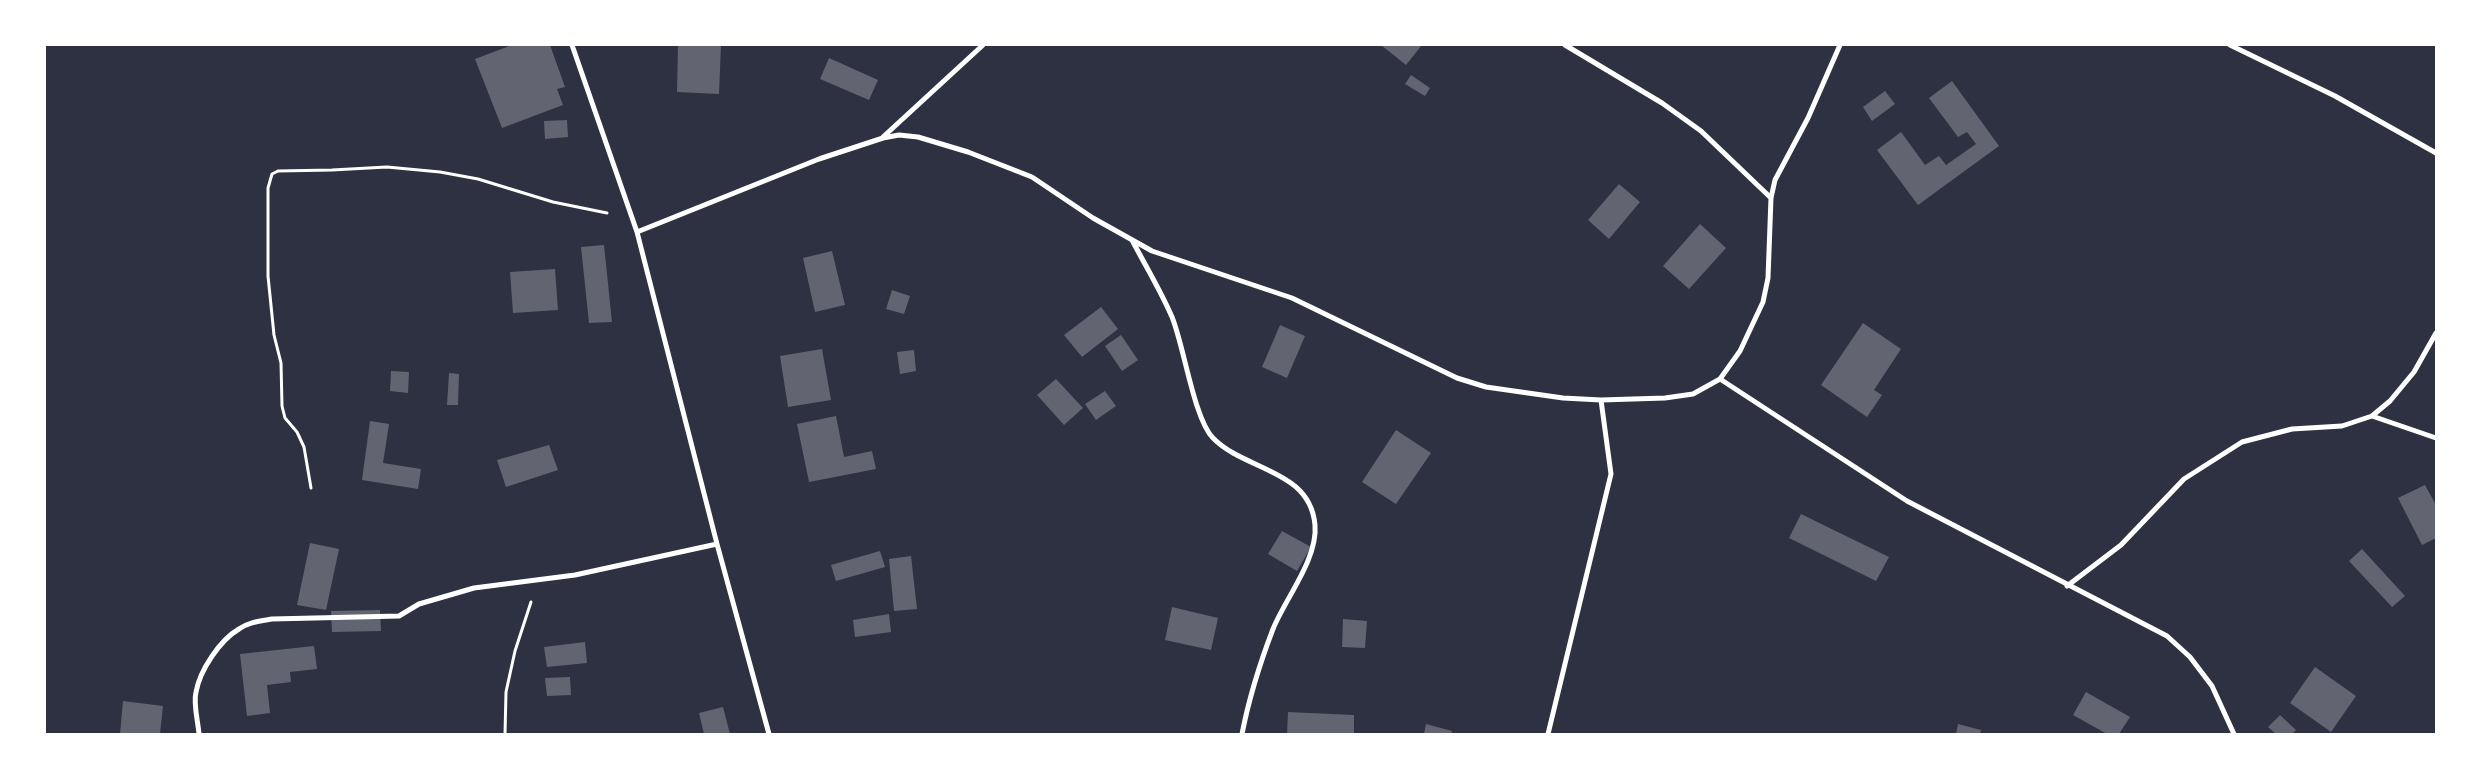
<!DOCTYPE html>
<style>
body{margin:0}
#map{position:relative;width:2481px;height:779px;overflow:hidden;background:#2d3142;font-family:"Times New Roman",serif}
canvas{display:block}
.frame{position:absolute;inset:0;border:46px solid #fff;pointer-events:none}
</style>
<div id="map">
<canvas width="2481" height="779"></canvas>
<div class="frame"></div>
</div>
<script>
const context = document.querySelector('canvas').getContext('2d');
context.lineJoin = 'round';
function paint(path, color) {
  context.fillStyle = color;
  context.fill(path, 'evenodd');
}
function trace(path, color, width, dash) {
  context.strokeStyle = color;
  context.lineWidth = width;
  context.lineCap = dash ? 'butt' : 'round';
  context.setLineDash(dash || []);
  context.stroke(path);
}
paint(new Path2D(`
 M512,45H550L565,87L557,89L563,105L502,128L475,59Z
 M678,45H721L719,94L677,92Z
 M1381,45H1422L1406,65Z
 M829,58L878,80L869,100L820,79Z
 M1411,75L1430,88L1425,96L1405,84Z
 M1952,81L1999,146L1918,205L1877,150L1901,132L1925,165L1939,156L1946,165L1976,144L1967,132L1958,137L1929,98Z
 M1885,91L1895,104L1872,121L1863,107Z
 M567,120L568,137L545,139L544,121Z
 M1619,184L1640,202L1609,239L1588,220Z
 M1700,224L1726,248L1689,289L1663,266Z
 M604,245L612,322L589,323L581,247Z
 M832,251L845,305L815,312L803,258Z
 M555,269L558,310L513,313L510,272Z
 M892,290L910,296L904,314L886,309Z
 M1101,307L1118,329L1082,357L1064,335Z
 M1863,323L1901,349L1874,390L1882,395L1867,417L1821,385Z
 M1280,325L1305,336L1287,378L1262,367Z
 M1121,335L1138,360L1122,371L1105,346Z
 M822,349L831,400L788,407L780,356Z
 M914,350L916,371L900,374L897,352Z
 M391,371L409,372L408,393L390,391Z
 M449,373L459,374L458,405H447Z
 M1056,379L1083,408L1064,425L1037,395Z
 M1105,391L1116,406L1096,420L1085,404Z
 M836,416L844,457L872,451L876,469L809,482L797,424Z
 M370,421L389,424L383,463L421,469L418,489L362,480Z
 M1396,430L1431,453L1396,504L1362,482Z
 M549,445L558,470L506,487L497,460Z
 M2425,485L2436,505V538L2422,545L2398,498Z
 M1801,514L1889,557L1876,581L1789,538Z
 M1282,531L1311,547L1297,571L1268,554Z
 M310,543L339,549L326,610L297,605Z
 M2362,549L2405,596L2392,607L2349,561Z
 M880,551L885,567L836,581L831,565Z
 M911,556L917,609L894,611L889,559Z
 M1172,607L1218,618L1211,650L1165,640Z
 M380,610L381,631L332,632L331,611Z
 M889,614L891,632L855,637L853,620Z
 M1343,619L1367,621L1365,648L1342,647Z
 M585,642L587,663L547,667L544,647Z
 M314,646L317,669L290,672L291,682L267,685L270,713L247,716L240,654Z
 M2315,667L2356,696L2331,732L2290,703Z
 M570,677L571,695L547,696L545,678Z
 M2086,692L2130,717L2119,734H2107L2073,715Z
 M123,701L163,706L160,734H120Z
 M723,707L730,734H704L699,713Z
 M1288,712L1354,715V734H1287Z
 M2280,715L2296,730L2292,734H2276L2268,727Z
 M1426,724L1452,731L1451,734H1424Z
 M1958,724L1981,730L1980,734H1956Z`), '#626471');
trace(new Path2D(`
 M311,488L304,447L297,432L285,418L282,406L281,363L274,335L268,276V188L272,174L278,171L332,170L387,167L440,172L478,179L553,202L607,213
 M505,734L506,692L515,651L531,602`), '#fff', 3);
trace(new Path2D(`
 M572,45L637,232L717,544L769,734
 M1565,45L1662,103L1701,131L1771,198
 M2230,45L2335,96L2436,153
 M883,137L983,45
 M637,232L819,159L883,138L899,135L918,137L968,152L1032,177L1093,218L1152,251L1292,298L1457,378L1486,387L1563,398L1601,400L1665,398L1693,394L1720,379L1740,351L1763,302L1768,278L1771,198L1775,180L1808,118L1840,45
 M1132,240C1145,265 1161,291 1172,317C1184,346 1194,419 1213,438C1245,471 1310,469 1315,525C1318,559 1285,599 1273,629C1260,663 1249,698 1242,734
 M1720,379L1907,501L2167,636L2190,657L2212,686L2234,734
 M2372,416L2436,438
 M2067,586L2121,545L2184,479L2242,442L2292,429L2342,426L2372,416L2390,401L2414,372L2436,333
 M199,734C198,721 193,704 196,692C200,670 220,640 239,629C249,622 260,621 272,619L399,616L419,604L474,588L575,575L717,544
 M1548,734L1611,474L1601,400`), '#fff', 5);
</script>
